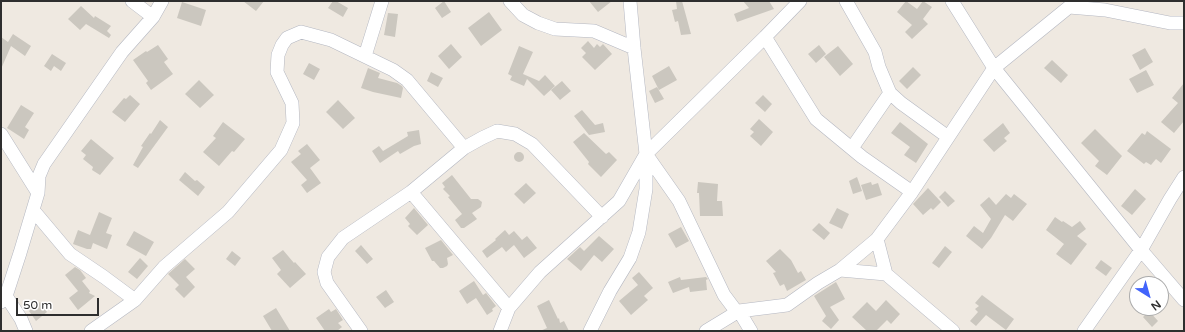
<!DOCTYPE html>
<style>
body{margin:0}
#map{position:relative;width:1185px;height:332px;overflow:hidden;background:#efe9e1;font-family:"Varela Round",sans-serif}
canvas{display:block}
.frame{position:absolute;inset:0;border:2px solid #2e2e2e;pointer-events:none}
.north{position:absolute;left:1129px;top:276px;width:40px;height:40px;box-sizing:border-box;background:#fff;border:1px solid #ababab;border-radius:50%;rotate:143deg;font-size:11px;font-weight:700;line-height:16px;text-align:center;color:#2e2e2e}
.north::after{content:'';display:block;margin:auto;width:14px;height:18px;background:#4264fb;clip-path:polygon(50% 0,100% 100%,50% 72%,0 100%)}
.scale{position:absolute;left:16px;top:298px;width:83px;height:18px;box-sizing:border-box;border:2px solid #2e2e2e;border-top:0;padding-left:5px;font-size:12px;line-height:14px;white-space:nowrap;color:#2e2e2e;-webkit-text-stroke:3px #fff;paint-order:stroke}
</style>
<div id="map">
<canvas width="1185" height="332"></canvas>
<div class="frame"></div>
<div class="north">N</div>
<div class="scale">50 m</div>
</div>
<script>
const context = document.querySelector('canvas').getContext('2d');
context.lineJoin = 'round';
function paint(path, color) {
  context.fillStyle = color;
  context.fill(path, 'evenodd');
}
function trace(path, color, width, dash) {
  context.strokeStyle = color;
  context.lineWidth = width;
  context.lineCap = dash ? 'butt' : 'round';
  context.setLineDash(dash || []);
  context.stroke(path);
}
paint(new Path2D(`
 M243,1H264L256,11Z
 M333,1H336L348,8L343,17L328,8Z
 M444,1L451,12L442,18L435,8Z
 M589,1H612L598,12Z
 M676,1H682L691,34L681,35L678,21L675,22L672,10L677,9Z
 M743,1H769L774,9L737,22L734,14L749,8Z
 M906,1L917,9L923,1L932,7L923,19L928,24L912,39L905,32L912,25L897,12Z
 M182,2L206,10L201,26L177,18Z
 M81,6L94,18L95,16L111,26L107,31L111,35L109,38L86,24L80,30L68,19Z
 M489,12L502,30L481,46L468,28Z
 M388,13L398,14L395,37L384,35Z
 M13,34L31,46L25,56L11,46L1,69V37L8,42Z
 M588,41L594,48L597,44L600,47L603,44L612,54L595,70L582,57L586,53L581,48Z
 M451,44L462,57L449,69L438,56Z
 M158,45L168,59L164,62L173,74L151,90L146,83L148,81L133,60L146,51L147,52Z
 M819,45L826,54L816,63L808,54Z
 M519,46L533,52L523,74L539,81L545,75L555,86L544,96L527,79L524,86L510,80L512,76L508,74Z
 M838,46L853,64L840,76L824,57Z
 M1145,48L1153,62L1140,70L1132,55Z
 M52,54L66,63L61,71L54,66L51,71L44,66Z
 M1052,60L1068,75L1061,83L1044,68Z
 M309,63L320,69L314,80L303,74Z
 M669,66L677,80L659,90L652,76Z
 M913,67L921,75L907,89L899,81Z
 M368,68L380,73L378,78L397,83L402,86L403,88L401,98L373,92L361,88Z
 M1146,70L1154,85L1137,93L1129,79Z
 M431,72L443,78L438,87L427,81Z
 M199,80L214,95L200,108L185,94Z
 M562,81L571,91L560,100L551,90Z
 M1184,83V121L1174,133L1161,122L1178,103L1172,98Z
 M657,87L664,99L655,103L649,91Z
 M130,95L140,104L125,122L112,112L124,98L126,99Z
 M763,95L772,104L765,112L755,103Z
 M338,100L355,118L343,129L326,112Z
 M21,105L34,113L25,127L29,130L24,139L7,128Z
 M582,110L595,125L603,123L605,132L589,135L574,116Z
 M759,119L773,132L761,146L750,136L754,132L750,129Z
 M160,120L168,127L138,168L133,165L143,147L141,146L150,133L151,134Z
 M223,122L245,139L234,152L232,151L219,166L203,152L216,138L213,136Z
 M900,122L928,144L916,163L904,155L910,147L891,133Z
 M1003,123L1010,133L1004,138L1007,141L994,152L983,140Z
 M1095,129L1122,156L1107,175L1095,166L1099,161L1081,143Z
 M419,130L421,144L414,146L400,154L398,151L380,163L372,151L379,146L383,151L408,136L407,132Z
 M1147,131L1171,149L1161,163L1156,159L1151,165L1146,162L1144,164L1127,151L1142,133L1145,135Z
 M584,133L606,154L609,152L617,160L601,177L588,164L589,162L573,142Z
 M91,139L114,158L100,175L92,170L93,167L83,159L86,155L81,151Z
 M307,144L320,160L310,168L321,183L307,193L301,185L307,180L291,162L301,154L298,151Z
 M514 157a5 5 0 1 1 10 0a5 5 0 1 1-10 0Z
 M185,172L195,181L197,180L205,187L198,196L179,180Z
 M452,175L471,199H478L482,202L481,207L472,213L477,219L464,228H461L455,220L462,214L448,197L450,196L443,189L445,187L442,183Z
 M857,177L862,191L853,194L849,181Z
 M698,182L718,184L717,201H722L723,216H700L699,193H697Z
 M871,182L872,185L878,183L882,195L866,200L861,185Z
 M526,183L536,193L524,204L514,194Z
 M928,188L941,202L933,210L931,208L923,215L913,204Z
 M1135,189L1146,199L1132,215L1121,206Z
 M945,191L955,201L948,207L939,197Z
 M1006,194L1011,198L1014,194L1027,204L1013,221L1005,215L991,238L982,249L966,236L974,226L983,233L991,219L980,205L989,197L996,205Z
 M414,208L428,225L417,235L408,226L410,224L405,218Z
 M837,208L849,214L842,229L829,223Z
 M99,212L112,218L106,233L112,235L107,249L93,243L91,249H87L73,244L78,230L90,235Z
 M1055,217L1062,222L1063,221L1072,227L1080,221L1086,229L1077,236L1087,244L1071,265L1056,254L1064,244L1046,230Z
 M819,223L830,233L824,240L812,230Z
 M681,227L689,241L676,248L668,234Z
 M505,230L509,235L514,231L522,240L527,236L537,248L524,258L514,245L506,252L502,247L487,258L482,251L496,240L495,239Z
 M134,231L154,242L146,256L126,245Z
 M599,236L614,249L602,262L594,255L581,271L567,259L580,247L584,251Z
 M441,240L453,255L447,258L448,264L447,266L443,268H440L434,261H432L425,248Z
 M361,245L373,259L367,264L355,251Z
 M945,246L952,252L939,268L932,263Z
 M780,249L791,260L798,273L801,271L806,280L787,291L784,284L780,286L773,273L776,272L766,261Z
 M283,250L294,263L295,262L306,274L290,288L277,274L281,270L272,258Z
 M232,251L241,258L235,266L226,259Z
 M140,258L148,266L137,279L128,272Z
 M185,259L195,269L186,277L195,287L184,298L175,289L179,285L168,274Z
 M1101,260L1112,268L1106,276L1095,268Z
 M75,267L80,270L86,278L82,281L90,291L89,293L95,296L78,310L69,298L78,291L65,275Z
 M639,272L653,288L644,296L648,300L631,315L619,301L638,285L632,278Z
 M680,277L681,280L706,277L708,279L706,280L707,290L690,292L689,287L673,293L668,282Z
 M474,281L483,295L486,293L496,306L492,309L493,311L487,315L476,298L467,304L459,291Z
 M836,282L845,299L830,307L839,320L831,329L822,321L826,316L814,296Z
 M386,290L394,302L385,308L376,297Z
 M982,295L1014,319L1006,330L986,315L976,326L970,321L978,312L975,309L979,306L975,303Z
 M549,300L558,319L559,318L560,323L564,321L569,331H540L547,328L537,306Z
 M886,300L900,314L891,324L887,320L876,331H867L852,317L867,302L876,311Z
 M40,302L47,312L36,321L29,311Z
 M276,308L290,331H272L263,316Z
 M329,309L331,312L336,309L343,320L338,323L342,327L337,331H325L316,318Z
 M1149,311L1158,321L1152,327L1143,317Z`), '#cbc7bf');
const minor = new Path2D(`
 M132,1L153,17
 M510,1L523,15L538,23L555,29L594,31L634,48
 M846,1L875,52L879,67L890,93L901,103L948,137
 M952,1L994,68L1141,250L1184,300
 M765,37L816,119L862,157L912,192
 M365,56L382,1
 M1,134L38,193
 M852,148L890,93
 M646,154L679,201L724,295L736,311H739L751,331
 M411,192L509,308
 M33,210L70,254L104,277L135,300
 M877,239L886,274L953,331
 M840,270L886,274
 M6,296L21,319L26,331
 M1,302L6,296L20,253L38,193L39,176L44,164L122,52L153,17L162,1
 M91,331L135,300L164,267L228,212L281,150L293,123L292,103L277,72L278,55L282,45L287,38L301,32L331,40L393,70L407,80L464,148
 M361,331L327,283L324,272L328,257L343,238L411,192L464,148L482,138L497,131L515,134L532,144L602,217
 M500,331L509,308L540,272L619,201L646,154L765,37L800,1
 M590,331L610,291L630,258L639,232L646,189V154L634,48L630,1
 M706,331L739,311L787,305L818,283L840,270L877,239L912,192L994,68L1069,7L1105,10L1170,23H1184
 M1084,331L1141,250L1170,199L1184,177`);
trace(minor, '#b4b7c1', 14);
trace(minor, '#fff', 13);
</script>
